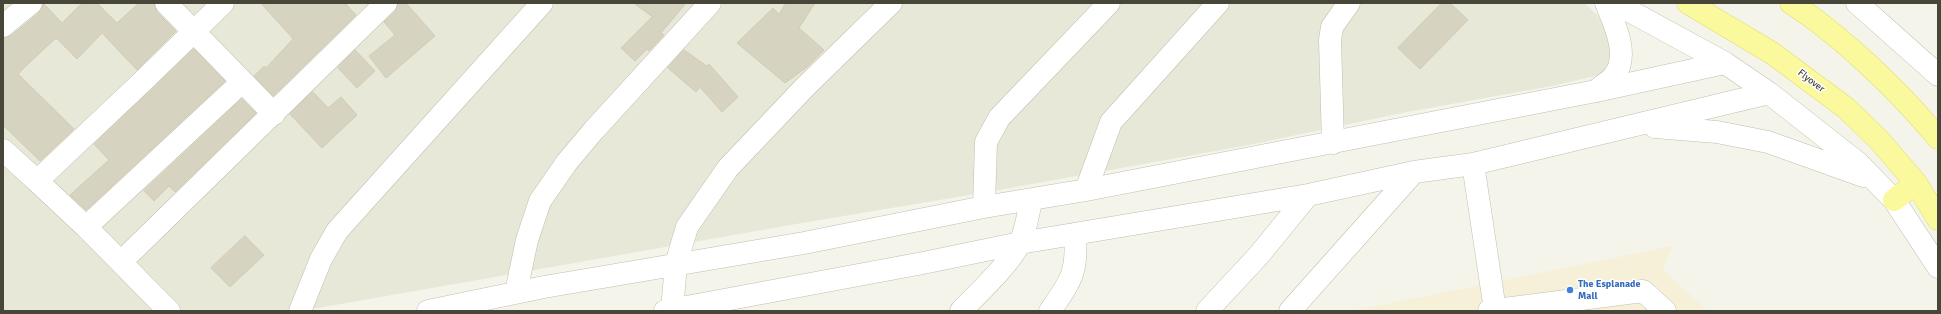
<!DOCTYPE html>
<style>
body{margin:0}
#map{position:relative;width:1941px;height:314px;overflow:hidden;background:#f4f4ea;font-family:Signika,sans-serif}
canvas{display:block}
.frame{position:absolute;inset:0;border:4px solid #484638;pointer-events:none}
</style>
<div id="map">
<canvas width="1941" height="314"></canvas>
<div class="frame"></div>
</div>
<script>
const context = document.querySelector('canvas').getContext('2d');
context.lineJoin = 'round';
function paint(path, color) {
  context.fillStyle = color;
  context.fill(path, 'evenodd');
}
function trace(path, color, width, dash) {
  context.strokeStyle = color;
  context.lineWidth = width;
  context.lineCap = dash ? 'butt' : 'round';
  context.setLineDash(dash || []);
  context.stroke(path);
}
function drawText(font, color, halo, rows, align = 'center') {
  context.font = font + ' Signika,sans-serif';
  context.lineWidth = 3;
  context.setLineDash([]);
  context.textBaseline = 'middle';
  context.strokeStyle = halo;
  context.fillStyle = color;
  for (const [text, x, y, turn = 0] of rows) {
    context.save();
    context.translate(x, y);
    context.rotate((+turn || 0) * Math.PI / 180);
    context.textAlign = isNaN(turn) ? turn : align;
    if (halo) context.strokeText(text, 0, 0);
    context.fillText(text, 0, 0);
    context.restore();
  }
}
paint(new Path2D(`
 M3,3H1585L1598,16L1613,44V64L1604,74L1552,86L1407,112L1249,145L999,190L802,223L301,311H3Z`), '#e8e8d8');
paint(new Path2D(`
 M1672,246L1663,270L1708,311H1353Z`), '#f5f0d7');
const building = new Path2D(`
 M43,3L62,23L82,3H97L117,23L139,3H154L157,12L176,31L137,70L102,33L77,59L56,38L29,63L18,74L74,129L40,161L3,125V38L11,36L39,13Z
 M261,3H345L356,15L273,96L254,76L264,66L266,68L293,39Z
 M398,3H406L435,36L386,78L369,56L395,35L384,22L395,12Z
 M634,3H686L661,33L664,35L649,51L647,49L635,61L621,48L652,17Z
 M786,3H815L799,28L824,50L807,67L785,83L737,43L773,8L779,14Z
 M1442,3H1450L1468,20L1420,69L1398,48Z
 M194,49L225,81L86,210L70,195L109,160L94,144Z
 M355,50L375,71L357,88L338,68Z
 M684,50L707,66L709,64L738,97L722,112L700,87L696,92L668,68Z
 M313,92L328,108L341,97L357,115L322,148L290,114Z
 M242,99L256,113L175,192L169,186L154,201L144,191Z
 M245,236L264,255L230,287L211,268Z`);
paint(building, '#d6d3c0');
trace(building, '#d0cdb3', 1);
const minor = new Path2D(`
 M166,3L274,114
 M1615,3L1725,63L1769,93L1858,163L1894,200L1938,267
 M1857,3L1938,75
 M3,26L31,3
 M1596,91C1601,86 1609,82 1613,77C1631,57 1614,23 1606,3
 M1655,127L1717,132L1768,142L1863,176
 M1333,143L1330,40L1332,27L1349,3
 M3,150L37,181
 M1473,164L1495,310
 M1086,190L1111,122L1218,3
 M984,207L986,142L999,118L1109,3
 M86,227L242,82
 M121,262L386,3
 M516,292L527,240L540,201L567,162L594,130L710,3
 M672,310L676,264L687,227L728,168L805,87L891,3
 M169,311L86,227L37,181L143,81L223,3
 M300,311L321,259L337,231L542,3
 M428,311L544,287L804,243L984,207L1086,190L1596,91L1725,63
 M665,311L923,263L1020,243L1308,195L1414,172L1473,164L1769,93
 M961,311C979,292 1008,266 1020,243C1026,230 1028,214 1031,201
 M1050,311C1071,281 1078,272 1075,234
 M1207,311L1259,255L1308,195
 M1290,311L1414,172
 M1489,311L1643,291L1665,311`);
const major = new Path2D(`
 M1688,3L1772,53L1846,108L1879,140L1916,183L1938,219
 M1791,3C1841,35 1900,92 1938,138
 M1894,200L1916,183`);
trace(minor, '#c0bfad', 23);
trace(major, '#e0dd6d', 23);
trace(minor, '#fff', 22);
trace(major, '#faf99d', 22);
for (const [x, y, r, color] of [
 [1570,290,4,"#3f7fe0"]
]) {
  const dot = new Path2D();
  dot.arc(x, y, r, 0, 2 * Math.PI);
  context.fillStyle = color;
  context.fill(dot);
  trace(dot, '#fff', 1.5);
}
drawText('10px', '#484638', '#fff', [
 ["Flyover",1811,81,37]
]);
drawText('bold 10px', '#366cbe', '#fff', [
 ["The Esplanade",1578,284],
 ["Mall",1578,296]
], 'left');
</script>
